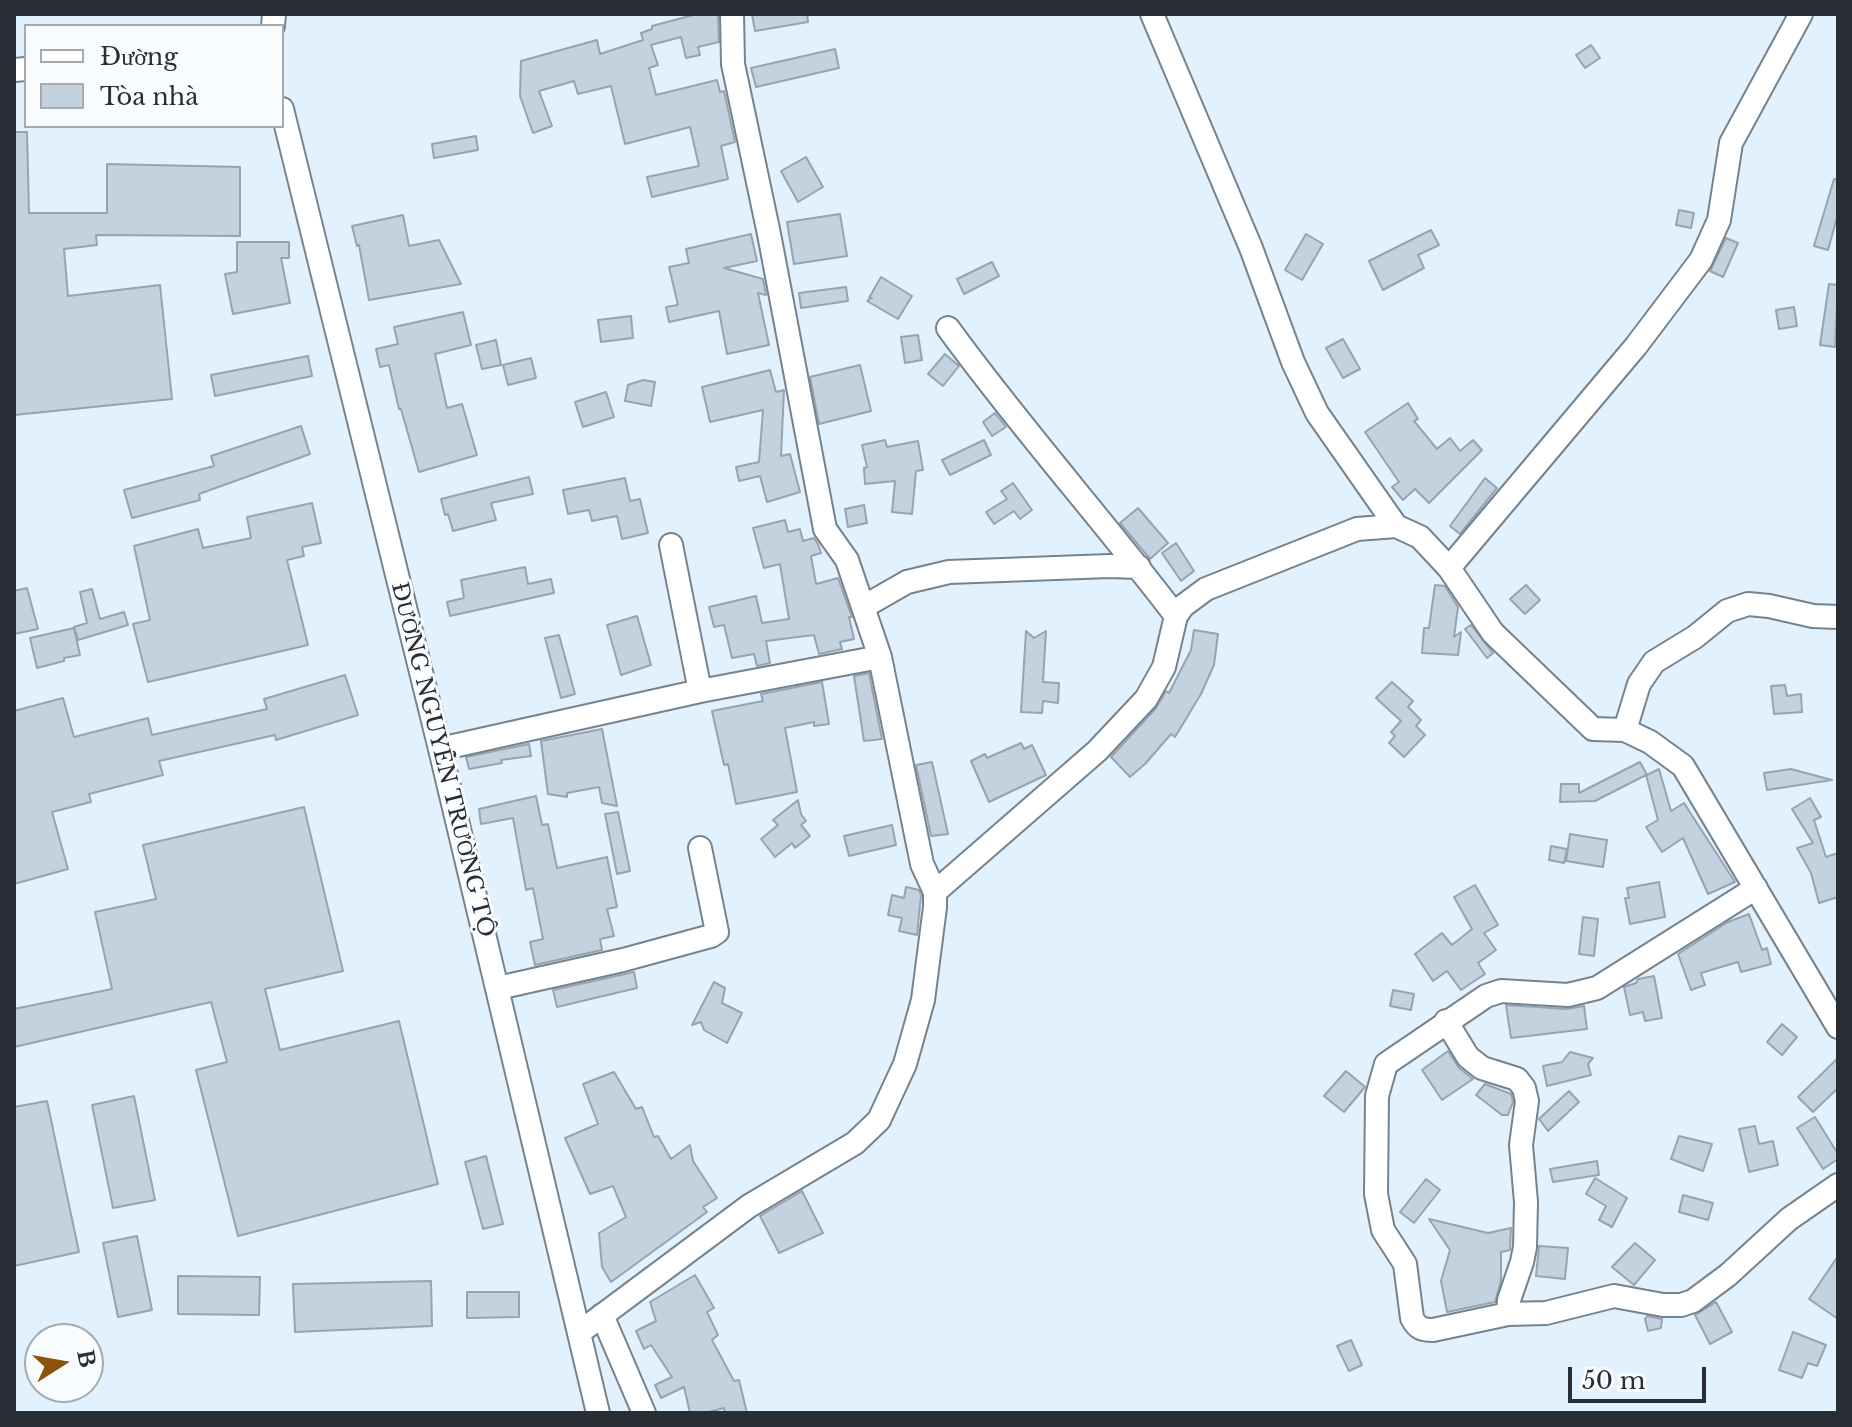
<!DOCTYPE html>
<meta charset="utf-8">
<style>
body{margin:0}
#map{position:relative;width:1852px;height:1427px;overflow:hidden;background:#e2f1fe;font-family:"Libre Baskerville",serif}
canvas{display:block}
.frame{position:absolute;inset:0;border:16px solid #282e33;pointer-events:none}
.legend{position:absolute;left:24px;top:24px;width:260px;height:104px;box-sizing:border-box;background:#f9fcff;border:2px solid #a5aaad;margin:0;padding:10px 14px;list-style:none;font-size:24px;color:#282e33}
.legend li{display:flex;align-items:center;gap:16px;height:40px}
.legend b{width:40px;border:2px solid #a5aaad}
.north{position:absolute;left:24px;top:1323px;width:80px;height:80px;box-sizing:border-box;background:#f9fcff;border:2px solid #a5aaad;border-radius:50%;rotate:79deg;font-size:22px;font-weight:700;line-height:32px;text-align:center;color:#282e33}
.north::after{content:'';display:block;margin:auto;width:28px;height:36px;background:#8c5408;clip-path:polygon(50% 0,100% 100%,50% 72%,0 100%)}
.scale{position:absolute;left:1568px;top:1367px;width:138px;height:36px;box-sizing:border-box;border:4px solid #282e33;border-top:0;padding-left:10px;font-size:24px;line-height:28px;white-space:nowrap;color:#282e33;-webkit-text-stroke:6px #f9fcff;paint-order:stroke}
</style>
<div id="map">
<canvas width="1852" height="1427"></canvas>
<div class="frame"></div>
<ul class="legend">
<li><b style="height:10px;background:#fff"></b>Đường</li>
<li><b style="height:22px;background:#c4d2e0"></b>Tòa nhà</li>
</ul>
<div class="north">B</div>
<div class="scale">50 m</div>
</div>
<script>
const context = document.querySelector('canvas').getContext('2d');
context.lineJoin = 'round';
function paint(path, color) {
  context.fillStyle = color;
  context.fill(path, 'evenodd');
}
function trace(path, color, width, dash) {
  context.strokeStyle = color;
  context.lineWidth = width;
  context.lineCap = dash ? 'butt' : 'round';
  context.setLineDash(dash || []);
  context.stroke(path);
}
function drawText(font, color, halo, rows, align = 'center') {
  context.font = font + ' "Libre Baskerville",serif';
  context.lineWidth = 6;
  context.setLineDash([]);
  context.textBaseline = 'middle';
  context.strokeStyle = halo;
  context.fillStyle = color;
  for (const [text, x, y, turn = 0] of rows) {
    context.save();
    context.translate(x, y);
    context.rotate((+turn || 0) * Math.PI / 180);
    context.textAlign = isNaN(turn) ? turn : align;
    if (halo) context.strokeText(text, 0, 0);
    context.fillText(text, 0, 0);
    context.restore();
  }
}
const building = new Path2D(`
 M697,14H718L719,42L698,47L700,55L686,58L681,37L651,45L658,65L649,68L656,95L717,80L720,92L724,91L735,142L721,146L728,179L652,197L647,177L699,166L690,127L625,144L611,86L578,94L574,81L539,91L552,126L533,133L520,96L521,61L597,40L600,54L643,40L641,33L652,29V26Z
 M752,14H807L808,22L755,31Z
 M1591,45L1600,58L1585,68L1576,55Z
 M835,49L839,68L756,87L751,68Z
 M14,132H27L29,213H107V164L240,167V236L96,235L97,245L64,249L68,296L160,285L172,399L14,415Z
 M476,136L478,150L434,158L432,144Z
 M806,157L823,187L798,202L781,171Z
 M1834,179L1838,180V214L1828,250L1814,246Z
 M1679,210L1694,213L1691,228L1676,225Z
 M840,214L847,256L794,264L787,222Z
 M403,215L409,246L439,240L461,284L369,300L359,245L357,246L352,226Z
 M1431,230L1439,245L1418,255L1424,268L1383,290L1369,261Z
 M751,234L757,261L724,268L763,279L766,295L758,293L769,345L727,354L719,311L669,322L666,307L678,305L669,267L689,263L686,249Z
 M1306,234L1323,244L1302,280L1285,270Z
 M1726,238L1738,243L1723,277L1710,271Z
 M237,242H289V258H281L290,303L233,314L225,274L237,272Z
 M992,262L999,276L964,294L957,279Z
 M881,277L912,296L898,319L867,301L872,298H869Z
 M1829,284L1838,285L1835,347L1820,345Z
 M846,287L848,301L801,308L799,293Z
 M1794,307L1797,326L1779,329L1776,310Z
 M463,312L471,345L435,354L447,408L462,404L477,455L419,472L401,409H399L389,365L380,367L376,349L398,344L394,327Z
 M631,316L633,338L601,342L598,320Z
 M918,335L922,360L905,363L901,337Z
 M1343,339L1360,369L1343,378L1326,348Z
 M496,340L501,365L482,369L476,345Z
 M945,354L959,366L943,386L928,374Z
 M308,356L312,376L215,396L211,375Z
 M531,358L536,378L508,385L503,365Z
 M860,365L871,411L819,424L810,377Z
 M770,370L776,392L784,390L781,456L790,454L800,492L767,502L760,476L739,481L736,467L759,462L763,410L710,422L702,387Z
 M643,380L655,382L651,406L625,401L628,385Z
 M606,392L614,417L583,427L575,402Z
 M1408,403L1418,419L1414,421L1437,449L1450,438L1460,451L1473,440L1482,450L1429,503L1415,489L1403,500L1392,487L1399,482L1365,432Z
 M995,413L1006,427L992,436L983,422Z
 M301,426L310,454L199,494L200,500L132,518L124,490L214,466L211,456Z
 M885,440L887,447L918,441L923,470L916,471L912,514L892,512L895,481L865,484L864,468L867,467L862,445Z
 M984,440L991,455L950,475L942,460Z
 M529,477L533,494L491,503L496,520L453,531L448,514L445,515L441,499Z
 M625,478L630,501L640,499L648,533L622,539L617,516L592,521L589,510L568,514L563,490Z
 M1485,478L1497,488L1460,534L1450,526Z
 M1013,483L1032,510L1020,519L1014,511L994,524L986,512L1007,499L1001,491Z
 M312,503L321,543L302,547L304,556L287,560L308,645L148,682L133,624L150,620L134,546L198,529L203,548L251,538L247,517Z
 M864,505L867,523L848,527L845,509Z
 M1138,508L1168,543L1150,559L1120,523Z
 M785,520L788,532L800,529L803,541L814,538L818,544L821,553L811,556L816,584L838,578L852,617H849L854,639L840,642L842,649L819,654L814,635L766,641L770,663L757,666L754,654L732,658L724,625L714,627L709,607L756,596L762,623L789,619L780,564L764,568L753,528Z
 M1176,543L1194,571L1181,581L1162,553Z
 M525,567L528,584L551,579L554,593L450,616L447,602L464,598L461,580Z
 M1435,585L1445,586L1458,607L1454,637L1461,632L1458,655L1422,653L1424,628H1429Z
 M1526,585L1540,600L1525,614L1510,599Z
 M27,588L38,629L14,634V591Z
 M92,589L100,619L124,612L128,625L78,640L74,627L87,623L80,592Z
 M637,616L651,665L621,675L607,625Z
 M1471,625L1493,653L1487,658L1465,629Z
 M74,628L80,655L64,658V661L37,668L30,638Z
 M1194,630L1218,634L1214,665L1201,694L1175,737L1171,734L1146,763L1130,777L1111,757L1156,708L1166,691L1169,693L1191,650Z
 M1026,631L1034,638L1046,631L1043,682L1059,683L1058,703L1043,701L1042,713L1021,712Z
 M559,635L575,694L561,698L545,638Z
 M869,673L882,739L864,741L854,676Z
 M345,675L358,715L276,740L275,735L159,761L163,775L89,794L91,802L52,812L68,869L14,884V711L63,698L74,737L148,718L152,735L267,709L264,699Z
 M822,682L829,724L814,726V722L785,728L797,792L736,804L728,764L724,765L712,711L763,701L761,694Z
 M1392,682L1413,701L1408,707L1421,720L1416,726L1425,735L1404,757L1389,743L1395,736L1391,732L1401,721L1376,698Z
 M1785,685L1787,696L1801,694L1802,712L1774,714L1771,686Z
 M602,729L617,806L602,803L599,787L567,793V797L548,794L541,741Z
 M1021,743L1024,749L1032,745L1046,775L989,802L971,761L985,754L987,758Z
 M529,744L531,756L501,760L502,763L469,769L466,757Z
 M932,762L948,834L931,836L916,765Z
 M1640,762L1647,775L1659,769L1671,811L1684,803L1735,882L1708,894L1683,838L1662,852L1646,827L1658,820L1646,775L1595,801L1560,802L1561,784H1579V793Z
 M1791,769L1832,780L1767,790L1764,773Z
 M536,796L542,825L548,824L557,868L607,857L617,907L607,909L614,936L600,939L602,950L535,965L530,942L543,939L533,888L526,890L513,818L481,824L479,809Z
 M1810,798L1821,817L1814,820L1826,857L1838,853V897L1819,903L1811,873L1797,848L1813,843L1792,809Z
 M798,800L801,814L806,821L801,825L810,836L795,848L792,843L775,857L761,839L778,825L773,820Z
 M304,807L343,971L265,989L280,1050L399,1021L438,1184L238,1236L196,1070L227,1062L211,1002L14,1047V1009L112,989L95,912L156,899L143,845Z
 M618,812L630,871L617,874L605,814Z
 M892,825L896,845L849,856L844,836Z
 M1570,834L1607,840L1603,867L1566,861Z
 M1551,846L1567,849L1564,863L1549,860Z
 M1659,882L1665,917L1630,924L1625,898H1629L1627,888Z
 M1475,885L1498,925L1484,933L1496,950L1478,963L1485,974L1461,990L1447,971L1433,981L1415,954L1442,933L1452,945L1472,929L1454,897Z
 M906,887L919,890L921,895L917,935L899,931L902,918L888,915L892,895L904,898Z
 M1749,914L1762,950L1767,948L1771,964L1741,972L1738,962L1701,973L1705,985L1691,990L1678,954L1728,922Z
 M1583,917L1598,919L1594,956L1579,954Z
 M634,972L637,988L557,1007L553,990Z
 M1654,976L1662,1018L1645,1021L1643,1012L1630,1015L1624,987L1636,983L1638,979Z
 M714,982L725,988L722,1003L742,1013L727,1043L704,1030L701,1022L692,1025Z
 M1393,990L1414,994L1411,1010L1390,1006Z
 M1506,1005L1567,1009L1584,1006L1587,1029L1511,1038Z
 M1782,1024L1797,1037L1782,1055L1767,1042Z
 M1448,1051L1459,1068L1473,1079L1442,1100L1422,1070Z
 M1570,1052L1593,1058L1588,1064L1591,1075L1547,1086L1543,1066L1562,1062Z
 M1838,1058V1088L1813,1112L1798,1097Z
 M1346,1071L1365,1087L1344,1112L1324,1096Z
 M614,1072L636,1109L642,1107L654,1137L658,1136L671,1159L690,1145L693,1161L717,1198L703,1207L707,1212L611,1282L602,1267L599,1233L626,1217L613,1186L590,1194L565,1138L598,1124L583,1084Z
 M1485,1084L1511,1094L1513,1102L1508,1115H1502L1476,1095Z
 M1569,1091L1579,1102L1548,1131L1539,1119Z
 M134,1096L155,1200L113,1208L92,1105Z
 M47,1101L79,1252L14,1266V1107Z
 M1815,1117L1838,1154V1159L1823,1169L1797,1128Z
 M1755,1126L1759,1144L1773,1141L1778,1165L1749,1172L1739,1129Z
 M1679,1136L1712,1144L1703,1171L1671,1159Z
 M486,1156L503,1224L483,1229L465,1162Z
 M1597,1161L1599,1175L1553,1182L1550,1169Z
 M1595,1178L1627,1198L1612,1227L1599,1220L1606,1206L1586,1194Z
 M1426,1179L1440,1190L1414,1223L1400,1212Z
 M802,1191L823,1233L779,1253L760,1216Z
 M1683,1195L1713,1203L1708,1220L1679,1212Z
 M1429,1219L1488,1233L1511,1228L1510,1250L1501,1252V1281L1495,1302L1447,1312L1441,1281L1450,1250Z
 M137,1236L152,1310L118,1317L103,1243Z
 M1635,1243L1655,1260L1634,1285L1612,1267Z
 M1539,1246L1568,1248L1565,1279L1536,1276Z
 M1838,1256V1319L1809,1299Z
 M695,1275L714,1308L707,1312L718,1335L712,1340L734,1381L739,1380L747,1413H725L724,1408L705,1413H690L684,1387L661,1398L655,1385L672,1377L651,1345L644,1349L636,1331L656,1321L650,1302Z
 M178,1276L260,1277L259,1315L178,1314Z
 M431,1281L432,1326L295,1332L293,1284Z
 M467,1292H519V1317L467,1318Z
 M1716,1302L1732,1332L1710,1344L1695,1315Z
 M1647,1316L1662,1319L1661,1328L1648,1331L1645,1319Z
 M1793,1332L1826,1345L1817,1366L1808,1363L1802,1378L1779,1370Z
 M1351,1340L1362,1365L1349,1371L1337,1346Z`);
paint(building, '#c4d2e0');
trace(building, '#96a4b1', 2);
const minor = new Path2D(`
 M732,14L733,64L769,234L825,529L847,560L880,657L922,864L935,892
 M1152,14L1251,248L1293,362L1317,413L1396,526
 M273,26L274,14
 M14,70L26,69
 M282,109L440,749L598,1413
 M948,328C1020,427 1102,519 1176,616
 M671,545L700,691
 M1449,568L1636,346L1701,260L1719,220L1731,143L1801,14
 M865,606L907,582L949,572L1109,566L1139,567
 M1625,730L1639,684L1654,662L1695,637L1727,611L1748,604L1769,606L1813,616L1838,617
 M440,749L700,691L880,657
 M1756,888L1597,988L1568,995L1501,991L1486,996L1386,1064L1377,1096L1376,1194L1383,1230L1405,1264L1412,1318C1417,1328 1422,1330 1433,1330L1508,1314L1546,1313L1614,1296L1663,1305H1681L1693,1301L1728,1275L1789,1219L1838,1185
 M498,988L623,960L711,936L717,932L700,848
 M1446,1021L1468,1057L1482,1068L1517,1079L1524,1088L1527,1101L1521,1145L1526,1202L1525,1247L1522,1262L1509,1300L1508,1314
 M602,1315L644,1413
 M580,1332L749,1206L855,1143L879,1120L905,1064L923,1000L935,907V892L1097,751L1146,699L1164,667L1176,616L1183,606L1206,589L1357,529L1396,526L1420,537L1449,568L1493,633L1593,729L1625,730L1650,742L1683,766L1838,1027`);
trace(minor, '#75838f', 26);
trace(minor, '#fff', 22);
drawText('22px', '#282e33', '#f9fcff', [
 ["ĐƯỜNG NGUYỄN TRƯỜNG TỘ",442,760,76]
]);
</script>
